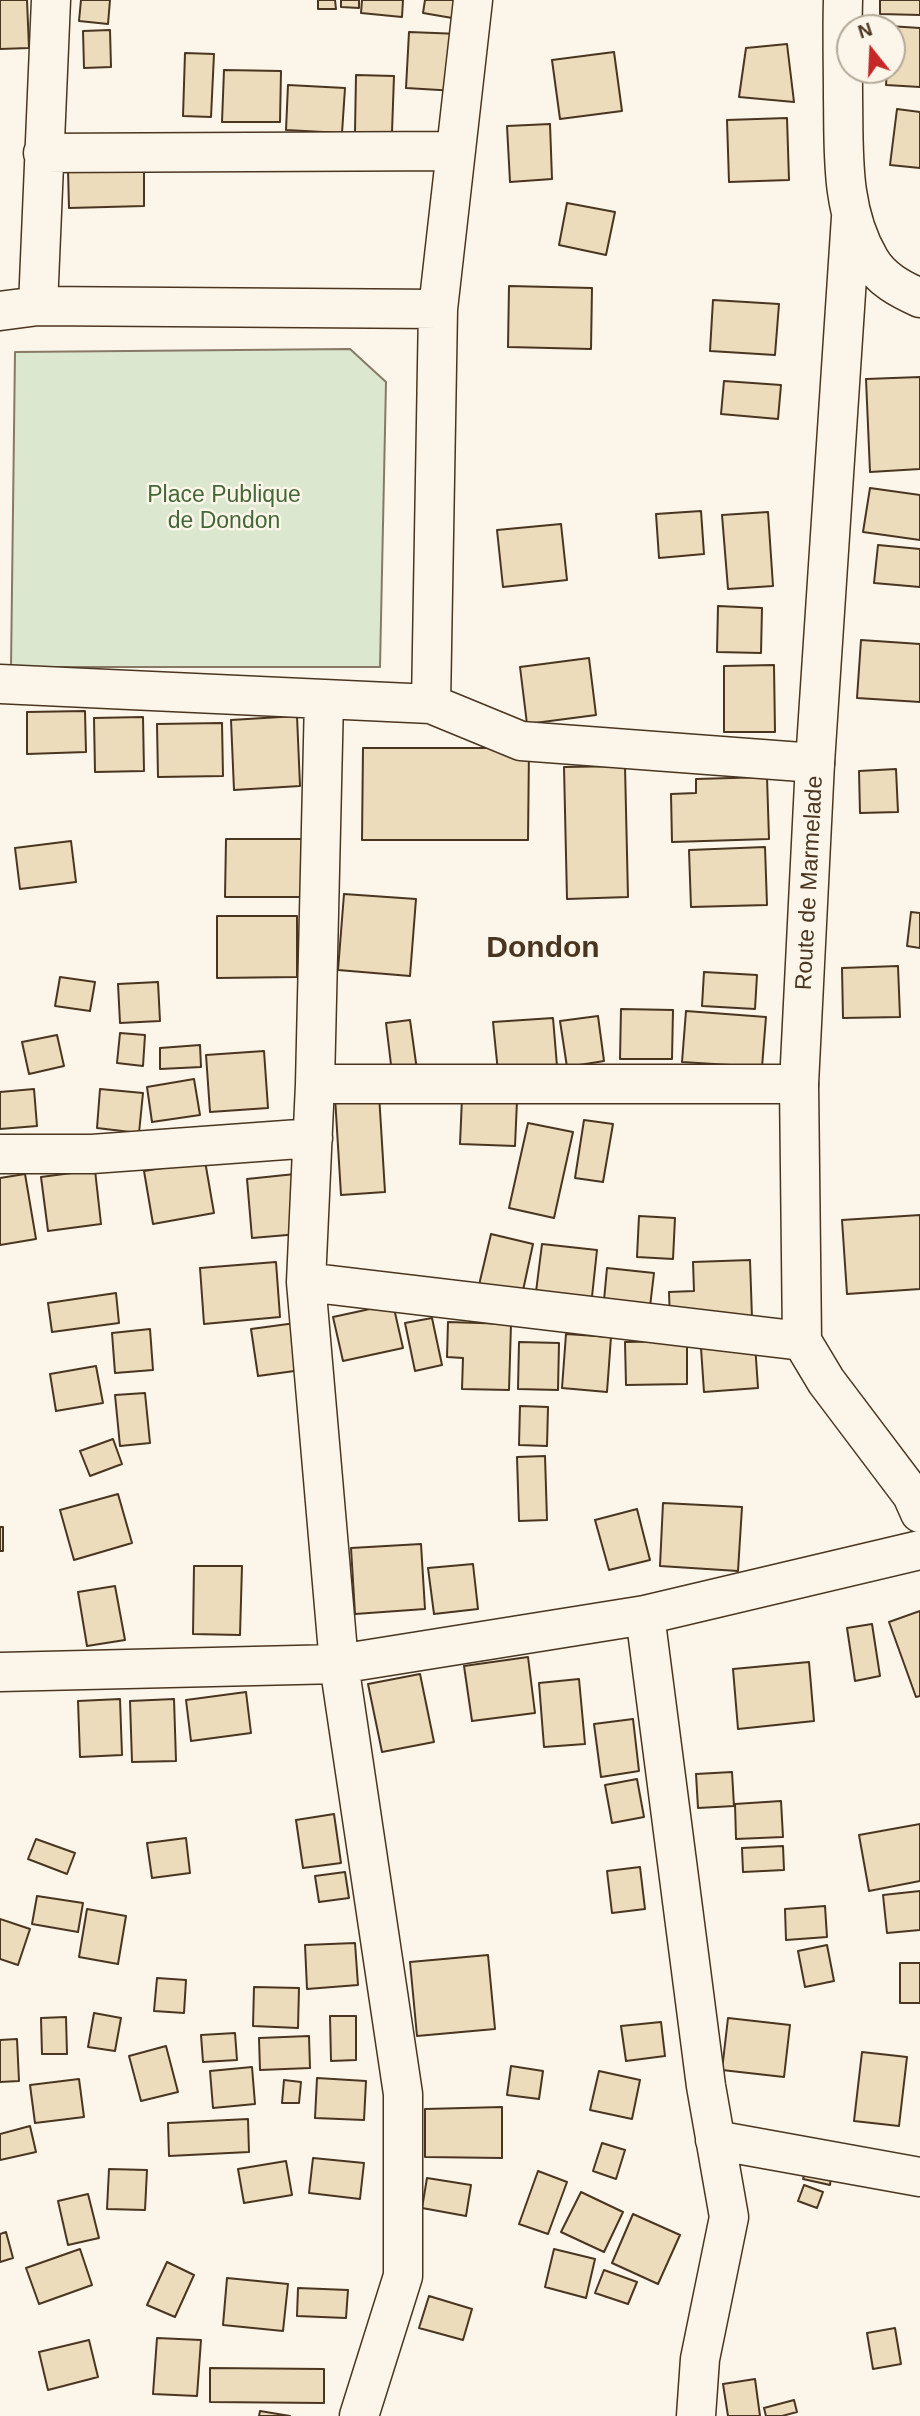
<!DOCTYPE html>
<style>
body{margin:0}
#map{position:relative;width:920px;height:2416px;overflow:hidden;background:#fbf6e9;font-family:Helvetica,sans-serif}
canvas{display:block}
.north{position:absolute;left:836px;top:14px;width:70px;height:70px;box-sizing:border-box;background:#fbf6e9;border:2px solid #b4a999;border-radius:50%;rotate:342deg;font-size:19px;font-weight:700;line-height:28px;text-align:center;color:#4a3520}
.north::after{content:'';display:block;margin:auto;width:24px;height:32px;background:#c62828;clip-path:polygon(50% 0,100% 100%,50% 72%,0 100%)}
</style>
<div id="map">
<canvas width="920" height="2416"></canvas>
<div class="north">N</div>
</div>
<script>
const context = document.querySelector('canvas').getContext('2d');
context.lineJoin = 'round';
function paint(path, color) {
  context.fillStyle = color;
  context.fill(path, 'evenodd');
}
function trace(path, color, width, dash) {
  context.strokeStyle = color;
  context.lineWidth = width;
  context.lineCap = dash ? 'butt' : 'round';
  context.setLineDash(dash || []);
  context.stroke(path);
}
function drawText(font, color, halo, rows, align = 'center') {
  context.font = font + ' Helvetica,sans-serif';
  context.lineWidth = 5;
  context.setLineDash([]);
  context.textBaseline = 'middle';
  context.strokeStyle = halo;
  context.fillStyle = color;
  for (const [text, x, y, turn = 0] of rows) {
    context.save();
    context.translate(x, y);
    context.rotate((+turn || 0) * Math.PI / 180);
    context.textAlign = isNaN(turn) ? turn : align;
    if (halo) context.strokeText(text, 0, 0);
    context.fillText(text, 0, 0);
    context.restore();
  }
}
const green = new Path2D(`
 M350,349L386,382L380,667H11L15,352Z`);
paint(green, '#dce7d0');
trace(green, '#887966', 2);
const building = new Path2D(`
 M0,0H27L29,48L0,49Z
 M81,0H110L108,24L79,21Z
 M318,0H335L336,9H318Z
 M341,0H359V8L341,7Z
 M362,0H403L402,17L361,13Z
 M425,0H468L464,20L423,13Z
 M880,0H920V15L880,14Z
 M889,26L920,28V87L886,85L887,70H892V28Z
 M110,30L111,67L84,68L83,31Z
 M409,32L460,34L456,91L406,88Z
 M787,44L794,102L739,97L746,48Z
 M614,52L622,111L560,119L552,60Z
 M185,53L214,54L211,117L183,116Z
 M224,70L281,71L280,122H222Z
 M356,75L394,76L392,132H355Z
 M288,85L345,88L342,133L286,130Z
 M897,109L920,112V168L890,165Z
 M787,118L789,180L729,182L727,120Z
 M550,124L552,179L510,182L507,126Z
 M144,168V206L69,208L68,170Z
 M567,203L615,212L606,255L559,245Z
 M509,286L592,288L591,349L508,347Z
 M713,300L779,304L775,355L710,351Z
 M920,377V469L870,472L866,379Z
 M724,381L781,385L778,419L721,414Z
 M870,488L920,495V540L863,532Z
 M701,511L704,554L659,558L656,514Z
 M768,512L773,586L728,589L722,515Z
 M561,524L567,580L503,587L497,530Z
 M878,545L920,549V587L874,583Z
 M718,606L762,608L761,653L717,652Z
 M861,640L920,644V702L857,698Z
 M589,658L596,715L527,724L520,667Z
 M774,665L775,732H724V666Z
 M85,711L86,752L27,754V712Z
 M297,716L300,786L234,790L231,720Z
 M143,717L144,771L95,772L94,718Z
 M222,723L223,776L158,777L157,724Z
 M363,748H529L528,840H362Z
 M625,766L628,897L567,899L564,767Z
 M896,769L898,812L860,813L859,771Z
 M767,777L769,839L672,842L671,794L696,793V779Z
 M226,839H303L302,897H225Z
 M71,841L76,882L20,889L15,848Z
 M765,847L767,905L691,907L689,850Z
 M344,894L416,899L410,976L338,970Z
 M911,912L920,913V948L907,946Z
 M217,916H297V977L217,978Z
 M898,966L900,1017L843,1018L842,968Z
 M704,972L757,975L755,1009L702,1006Z
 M60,977L95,982L90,1011L55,1006Z
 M158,982L160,1021L120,1023L118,984Z
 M621,1009L673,1010L672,1059H620Z
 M686,1011L766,1017L762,1067L682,1062Z
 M598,1016L604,1061L567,1067L560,1021Z
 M553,1018L557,1066L498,1072L493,1022Z
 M410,1020L417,1070L392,1073L386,1023Z
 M120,1033L145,1035L143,1066L117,1063Z
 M57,1035L64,1066L29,1074L22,1042Z
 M200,1045L201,1067L160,1069V1048Z
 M264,1051L268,1108L210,1112L206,1055Z
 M194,1079L200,1115L152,1122L147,1087Z
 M34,1089L37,1126L0,1129V1092Z
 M100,1089L143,1093L139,1133L97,1128Z
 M379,1094L385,1192L341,1195L335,1097Z
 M462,1098L517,1101L515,1146L460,1144Z
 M584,1120L613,1124L603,1182L575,1178Z
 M528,1123L573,1132L554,1218L509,1208Z
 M205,1161L214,1213L153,1224L144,1171Z
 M95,1170L101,1224L48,1231L41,1177Z
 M25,1174L36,1239L0,1245V1178Z
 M295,1174L299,1234L252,1238L247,1179Z
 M920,1215V1289L847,1294L842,1220Z
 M639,1216L675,1218L673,1259L637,1257Z
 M491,1234L533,1244L522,1295L479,1285Z
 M542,1244L597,1250L591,1306L535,1300Z
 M750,1260L752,1318L670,1322L669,1292L694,1291L693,1262Z
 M276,1262L280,1317L204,1324L200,1268Z
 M607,1268L654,1273L649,1315L603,1311Z
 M116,1293L119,1323L52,1332L48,1303Z
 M393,1304L403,1348L343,1361L333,1317Z
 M432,1318L442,1365L415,1371L405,1323Z
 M303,1322L309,1369L258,1376L251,1329Z
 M448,1322L511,1324L509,1390L462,1389L463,1358L447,1357Z
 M150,1329L153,1370L115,1373L112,1333Z
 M566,1334L611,1337L607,1392L562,1388Z
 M687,1341V1384L626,1385L625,1342Z
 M519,1342L559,1343L558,1390L518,1389Z
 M755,1344L758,1388L704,1392L701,1348Z
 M96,1366L103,1403L56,1411L50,1374Z
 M145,1393L150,1443L120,1446L115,1395Z
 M520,1406L548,1407L547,1446L519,1445Z
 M113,1439L122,1464L90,1476L80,1451Z
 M545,1456L547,1520L519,1521L517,1457Z
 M118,1494L132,1543L74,1560L60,1510Z
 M663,1503L742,1507L738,1571L660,1566Z
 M637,1509L650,1560L609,1570L595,1520Z
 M0,1527H3V1551H0Z
 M421,1544L425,1609L355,1614L351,1548Z
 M473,1564L478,1609L434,1614L428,1568Z
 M194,1566H242L240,1635L193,1634Z
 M115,1586L125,1640L87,1646L78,1592Z
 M920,1611V1696L916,1697L889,1622Z
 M872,1624L880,1676L855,1681L847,1628Z
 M528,1657L535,1713L472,1721L464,1666Z
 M809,1662L814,1721L738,1729L733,1669Z
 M420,1674L434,1742L382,1752L368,1684Z
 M579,1679L585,1744L544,1747L539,1683Z
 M246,1692L251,1733L191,1741L186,1700Z
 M120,1699L122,1755L80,1757L78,1701Z
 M174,1699L176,1761L132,1762L130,1701Z
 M633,1719L639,1771L601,1777L594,1724Z
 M732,1772L734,1806L698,1808L696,1774Z
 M637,1779L644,1817L612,1823L605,1785Z
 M781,1801L783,1837L736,1839L735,1804Z
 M334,1814L341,1863L303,1868L296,1820Z
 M920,1824V1881L869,1891L859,1835Z
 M186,1838L190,1873L152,1878L147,1843Z
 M36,1839L75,1853L67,1874L28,1859Z
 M783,1846L784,1870L743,1872L742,1848Z
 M640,1867L645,1909L612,1913L607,1871Z
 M345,1872L349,1898L319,1902L315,1876Z
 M920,1891V1930L887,1933L883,1895Z
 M37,1896L83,1903L78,1932L32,1924Z
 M825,1906L827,1937L786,1940L785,1909Z
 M87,1909L126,1916L118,1964L79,1957Z
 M0,1919L30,1929L18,1965L0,1959Z
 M355,1943L358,1985L307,1989L305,1945Z
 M827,1945L834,1981L805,1987L798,1951Z
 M488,1955L495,2029L417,2036L410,1962Z
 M900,1963H920V2003H900Z
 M157,1978L186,1980L184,2013L154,2011Z
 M254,1987L299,1988L298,2028L253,2026Z
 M94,2013L121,2018L115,2051L88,2047Z
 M330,2016H356V2060L331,2061Z
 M66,2017L67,2054H42L41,2018Z
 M728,2018L790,2025L784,2077L722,2070Z
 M661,2022L665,2056L626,2061L621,2026Z
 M235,2033L237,2060L203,2062L201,2035Z
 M309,2036L310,2068L260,2070L259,2038Z
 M17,2039L19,2081L0,2082V2040Z
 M166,2046L178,2092L141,2101L129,2056Z
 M862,2052L907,2057L899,2126L854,2121Z
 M511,2066L543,2071L539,2099L507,2095Z
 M252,2067L255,2104L213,2108L210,2071Z
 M599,2071L640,2080L632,2119L590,2110Z
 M317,2078L366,2081L364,2120L315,2118Z
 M79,2079L84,2117L35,2123L30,2085Z
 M284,2080L301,2082L299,2103H282Z
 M502,2107V2158L425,2157V2109Z
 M248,2119L249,2152L169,2156L168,2123Z
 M30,2126L36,2152L0,2160V2134Z
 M602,2143L625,2150L616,2179L593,2171Z
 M313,2158L364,2163L360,2199L309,2193Z
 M286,2161L292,2195L244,2203L238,2169Z
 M109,2169L147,2170L145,2210L107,2209Z
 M538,2171L567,2182L548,2234L519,2224Z
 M805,2171L831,2177L830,2185L803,2179Z
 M427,2178L471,2185L466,2216L422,2208Z
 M804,2185L823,2192L817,2208L798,2201Z
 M581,2192L623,2212L604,2252L561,2232Z
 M88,2194L99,2238L68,2245L58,2201Z
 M633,2214L680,2235L658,2284L612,2263Z
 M6,2232L13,2258L0,2262V2234Z
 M80,2249L92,2285L39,2304L26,2268Z
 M554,2249L595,2259L586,2298L545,2287Z
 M167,2262L194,2275L175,2317L147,2305Z
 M604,2270L637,2282L628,2304L595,2293Z
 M227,2278L288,2284L283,2331L223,2325Z
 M298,2288L348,2290L346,2318L297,2316Z
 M429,2296L472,2309L463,2340L419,2328Z
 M895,2328L901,2364L873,2369L867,2333Z
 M157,2338L201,2340L197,2396L153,2394Z
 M89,2340L98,2377L48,2390L39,2352Z
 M210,2368L324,2369V2403L210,2402Z
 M755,2379L760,2416H728L723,2384Z
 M794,2400L797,2412L782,2416H766L764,2408Z
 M260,2411L290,2416H259Z`);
paint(building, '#ecdcbc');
trace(building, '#4a3520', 2);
const minor = new Path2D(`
 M43,153L456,151
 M38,306L51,0
 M438,309L473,0
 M0,311L38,306L438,309L431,704
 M0,684L324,699L315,1084L306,1282L339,1664L0,1672
 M324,699L431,704L521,741L815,763
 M315,1084H799
 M0,1154H92L313,1138
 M306,1282L802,1341
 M645,1615L706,2086L729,2217L700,2359L696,2416
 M715,2140L920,2177
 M359,2416L403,2276V2094L339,1664L645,1615L920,1550`);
const major = new Path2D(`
 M843,0C842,32 843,65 843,97C844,152 840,210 870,260C881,279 900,289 920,298
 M851,217L815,763L799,1084L802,1341L826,1381L912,1495L920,1513`);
trace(minor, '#4a3520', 41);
trace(major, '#4a3520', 41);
trace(minor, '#fbf6e9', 38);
trace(major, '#fbf6e9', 38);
drawText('23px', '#436837', '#fbf6e9', [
 ["Place Publique",224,496],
 ["de Dondon",224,522]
]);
drawText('23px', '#4a3520', '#fbf6e9', [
 ["Route de Marmelade",810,883,-87]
]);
drawText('bold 30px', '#4a3520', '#fbf6e9', [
 ["Dondon",543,949]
]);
</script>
